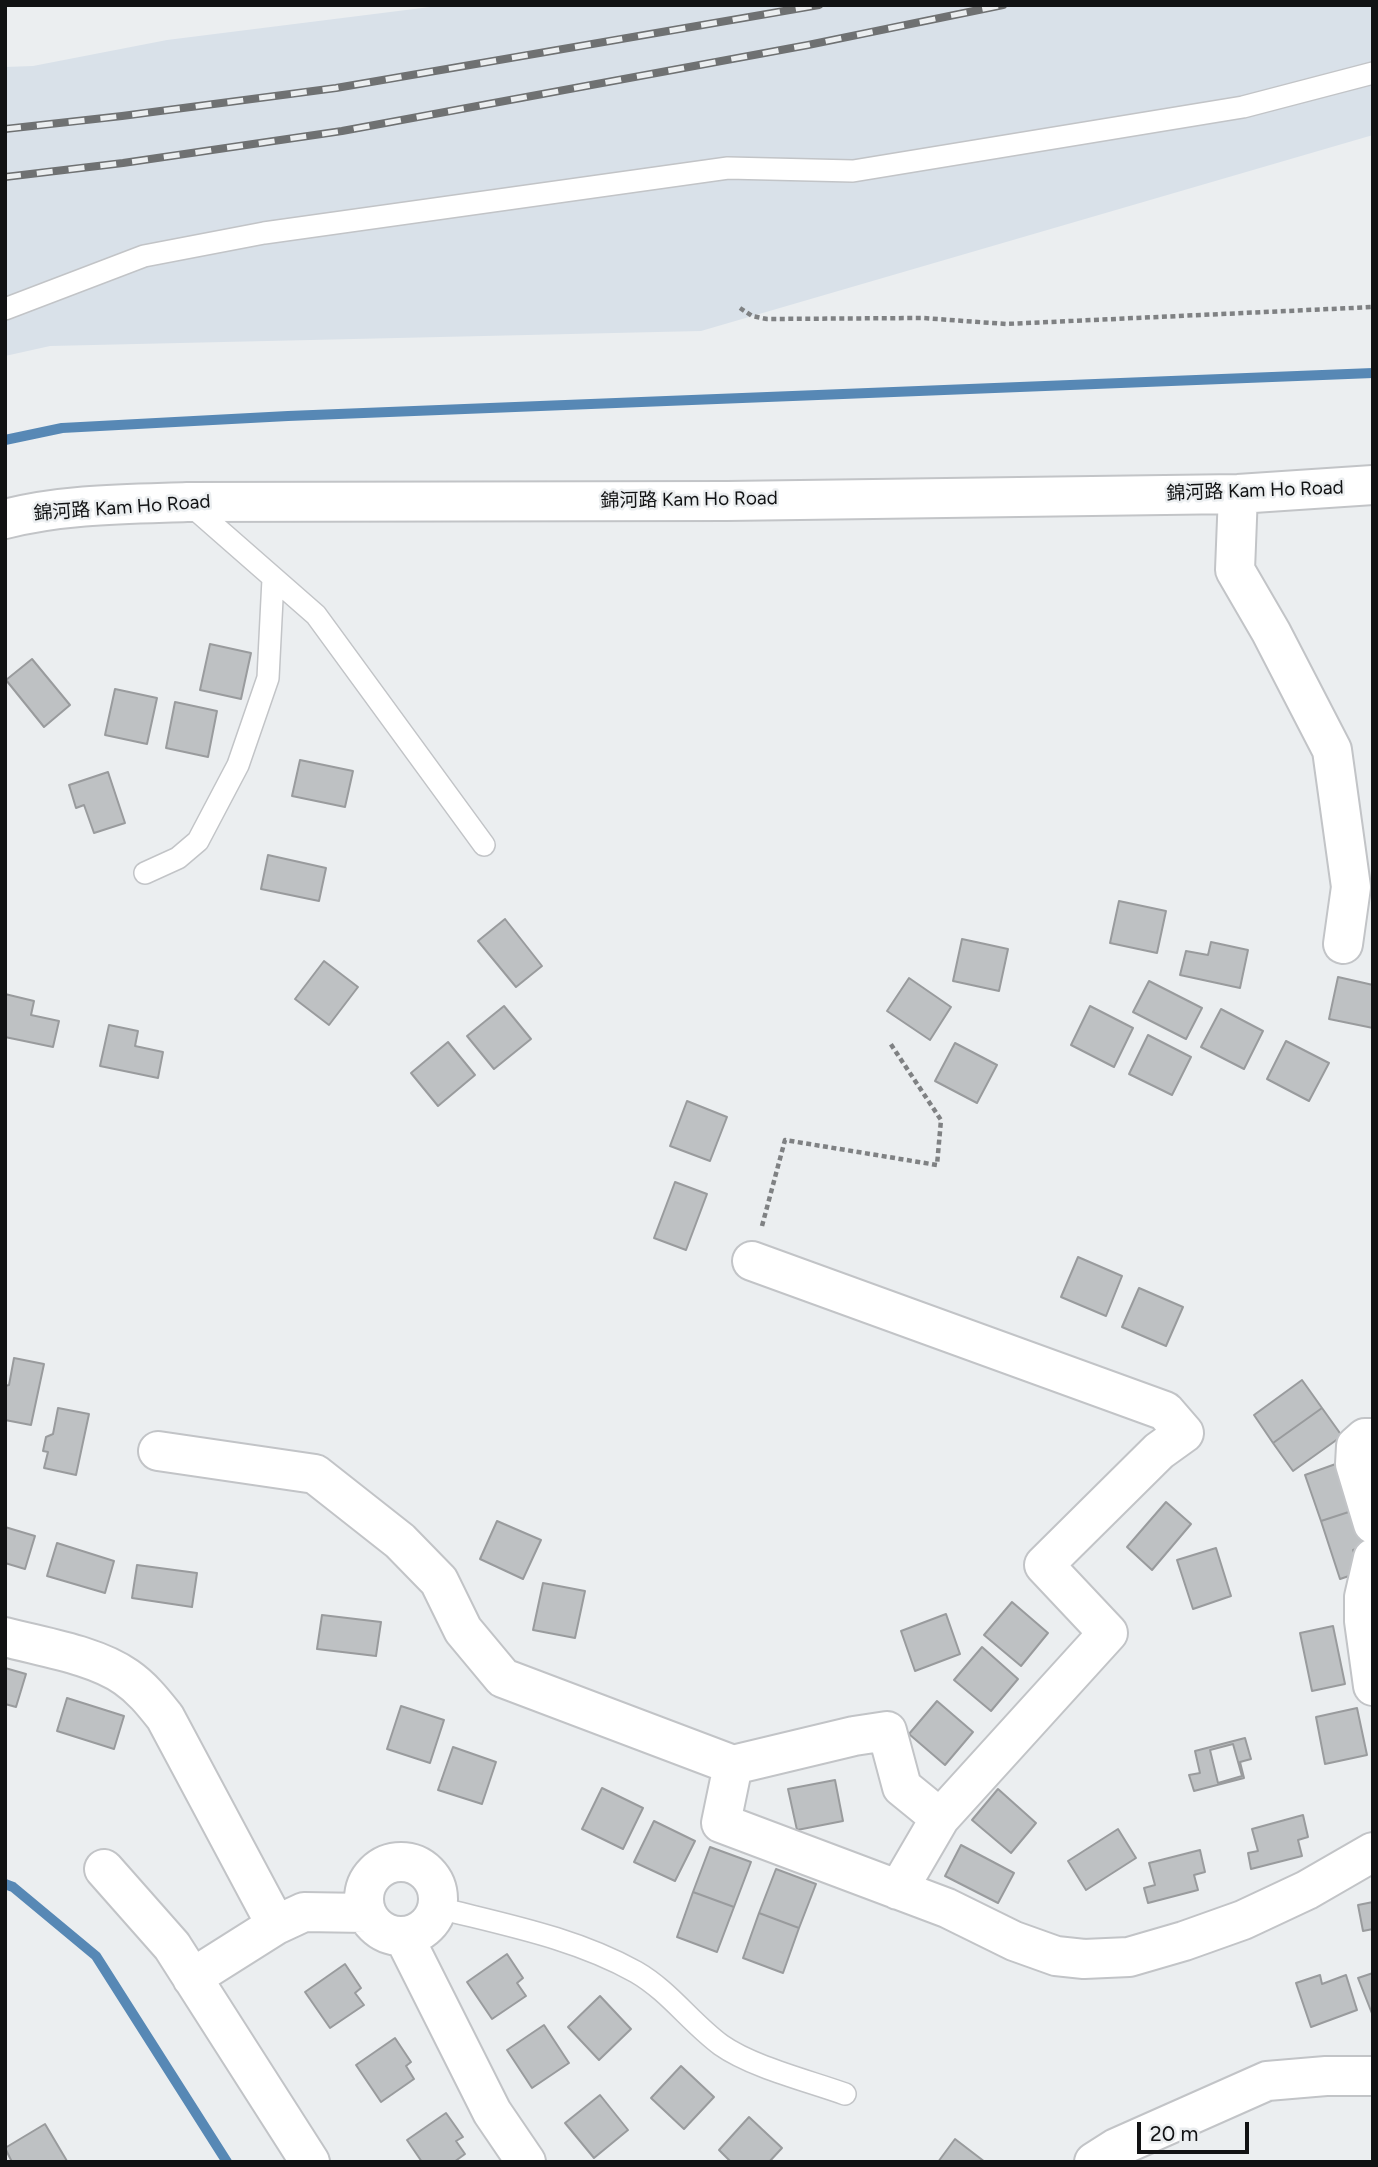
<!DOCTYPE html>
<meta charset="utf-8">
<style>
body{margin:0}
#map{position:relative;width:1378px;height:2167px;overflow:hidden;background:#ebeef0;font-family:Figtree,sans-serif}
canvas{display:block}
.frame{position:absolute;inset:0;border:7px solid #111213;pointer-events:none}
.scale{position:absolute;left:1137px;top:2122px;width:112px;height:32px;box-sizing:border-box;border:4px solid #111213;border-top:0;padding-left:9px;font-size:21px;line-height:24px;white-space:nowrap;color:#111213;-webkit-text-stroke:5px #ebeef0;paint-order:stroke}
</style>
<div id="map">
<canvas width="1378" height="2167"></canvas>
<div class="frame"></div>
<div class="scale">20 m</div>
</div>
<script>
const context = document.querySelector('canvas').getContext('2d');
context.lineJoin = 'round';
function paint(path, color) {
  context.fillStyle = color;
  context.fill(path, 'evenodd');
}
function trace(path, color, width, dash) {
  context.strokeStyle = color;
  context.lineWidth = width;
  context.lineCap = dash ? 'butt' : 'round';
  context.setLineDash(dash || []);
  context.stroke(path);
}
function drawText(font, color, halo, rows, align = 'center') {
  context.font = font + ' Figtree,"Noto Sans TC",sans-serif';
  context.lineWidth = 5;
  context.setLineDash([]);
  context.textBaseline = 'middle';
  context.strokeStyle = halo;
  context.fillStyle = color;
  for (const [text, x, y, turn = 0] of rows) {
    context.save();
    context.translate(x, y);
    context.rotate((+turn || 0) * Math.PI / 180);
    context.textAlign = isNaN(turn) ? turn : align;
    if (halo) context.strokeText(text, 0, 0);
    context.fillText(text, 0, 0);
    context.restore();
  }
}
paint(new Path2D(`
 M446,5H1373V135L701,331L50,346L5,356V67L33,66L167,40Z`), '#d9e1e9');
trace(new Path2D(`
 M5,440L62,428L288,416L1373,373
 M5,1884L13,1887L96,1956L227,2162`), '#5788b5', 10);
const building = new Path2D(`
 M210,644L251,653L241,699L200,690Z
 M32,659L70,705L44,727L6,680Z
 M115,689L157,698L147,744L105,735Z
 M175,702L217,711L208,757L166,748Z
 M300,760L353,771L345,807L292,796Z
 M108,772L125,823L94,833L84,805L76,808L69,785Z
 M268,855L326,868L319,901L261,889Z
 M1119,901L1166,911L1157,953L1110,943Z
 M505,919L542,966L516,987L478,941Z
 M962,939L1008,949L999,991L953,981Z
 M1211,942L1248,950L1240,988L1180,975L1186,951L1208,955Z
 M324,961L358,987L329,1025L295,999Z
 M1338,977L1373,985V1028L1329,1019Z
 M909,978L951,1007L930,1040L887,1011Z
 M1149,981L1202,1008L1186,1039L1133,1012Z
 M5,994L34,1001L31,1015L59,1021L53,1047L5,1037Z
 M504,1006L531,1039L494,1069L467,1036Z
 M1090,1006L1133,1028L1114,1067L1071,1045Z
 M1221,1009L1263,1031L1244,1069L1201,1047Z
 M109,1025L138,1031L135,1046L163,1052L158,1078L100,1066Z
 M1148,1035L1191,1057L1172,1095L1129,1074Z
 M1286,1041L1329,1063L1309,1101L1267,1079Z
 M448,1042L475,1075L438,1106L411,1073Z
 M955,1043L997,1065L977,1103L935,1081Z
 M687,1101L727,1117L710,1161L670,1146Z
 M675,1182L707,1194L686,1250L654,1238Z
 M1078,1257L1122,1276L1106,1316L1061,1297Z
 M1139,1288L1183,1307L1166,1346L1122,1327Z
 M14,1358L44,1364L31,1425L5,1420V1386L9,1385Z
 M1302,1380L1322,1408L1273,1443L1254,1415Z
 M58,1408L89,1414L76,1475L44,1468L48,1452L43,1451L46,1437L53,1434Z
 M1322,1408L1342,1436L1293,1471L1273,1443Z
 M1344,1461L1361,1508L1321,1521L1305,1475Z
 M1166,1502L1191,1524L1152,1570L1127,1547Z
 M1361,1508L1372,1543L1353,1550L1361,1572L1340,1579L1321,1521Z
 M497,1521L541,1540L523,1579L480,1559Z
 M5,1527L35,1536L25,1569L5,1563Z
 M57,1543L114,1561L105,1593L47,1576Z
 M1216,1548L1231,1596L1193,1609L1177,1560Z
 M137,1565L197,1573L192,1607L132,1598Z
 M543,1583L585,1591L575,1638L533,1630Z
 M1012,1602L1048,1633L1021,1666L984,1635Z
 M946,1614L960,1654L915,1671L901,1631Z
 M322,1615L381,1622L376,1656L317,1649Z
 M1333,1626L1345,1684L1312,1691L1300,1633Z
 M982,1647L1018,1679L991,1711L954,1680Z
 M5,1668L26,1674L16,1707L5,1704Z
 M67,1698L124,1716L114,1749L57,1731Z
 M937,1701L973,1732L945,1765L909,1734Z
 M401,1706L444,1720L430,1763L387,1749Z
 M1357,1708L1367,1755L1325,1764L1316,1717Z
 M1245,1738L1251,1759L1240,1762L1244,1778L1194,1791L1189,1775L1200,1773L1195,1751Z
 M1233,1744L1242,1776L1218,1783L1210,1750Z
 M453,1747L496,1762L482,1804L438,1790Z
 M835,1780L843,1821L797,1830L788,1789Z
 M602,1788L643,1808L623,1849L582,1829Z
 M998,1789L1036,1823L1011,1853L972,1820Z
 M1303,1815L1308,1837L1298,1840L1302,1856L1251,1869L1248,1853L1258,1851L1252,1829Z
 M654,1821L695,1841L675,1881L634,1862Z
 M1118,1829L1136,1858L1086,1890L1068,1861Z
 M961,1845L1014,1873L998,1903L945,1876Z
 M710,1847L751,1862L734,1907L693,1892Z
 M1200,1850L1205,1872L1194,1875L1198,1890L1148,1903L1144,1888L1155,1885L1149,1863Z
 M776,1869L816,1884L799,1928L759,1913Z
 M693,1892L734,1907L717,1952L677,1937Z
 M1373,1902V1929L1363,1931L1358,1905Z
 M759,1913L799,1928L783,1973L743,1958Z
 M507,1954L523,1978L517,1983L526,1996L492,2019L467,1982Z
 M345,1964L361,1988L355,1993L364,2005L330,2028L305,1992Z
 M1373,1973V2016L1358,1978Z
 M1320,1975L1322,1984L1346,1975L1357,2010L1311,2027L1296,1983Z
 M600,1996L631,2029L599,2060L568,2027Z
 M544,2025L569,2063L532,2088L507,2050Z
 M395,2038L411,2062L406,2066L414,2079L381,2102L356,2065Z
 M681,2066L714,2097L684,2129L651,2098Z
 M600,2095L628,2130L594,2158L565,2123Z
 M446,2113L463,2137L456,2141L465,2154L454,2162H422L407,2140Z
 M749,2117L782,2148L769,2162H731L719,2150Z
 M45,2124L67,2161L12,2162L5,2148Z
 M955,2139L985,2162H938Z`);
paint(building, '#bec1c3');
trace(building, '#999b9d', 2);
const lane = new Path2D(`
 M5,309L144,256L264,233L728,168L853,171L1243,107L1373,73
 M187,502L316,615L484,845
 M145,873L178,858L198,841L238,765L268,678L273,579
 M439,1908C506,1925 575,1938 636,1972C669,1991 691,2023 721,2045C752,2067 809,2081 845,2094`);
const street = new Path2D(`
 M1238,494L1235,570L1271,632L1332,750L1351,887L1343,944
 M5,519C63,504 127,504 187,502L727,501L1238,494L1373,485
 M752,1261L1165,1411L1184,1433L1159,1451L1044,1565L1108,1633L940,1818L898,1890
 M1373,1438H1365L1356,1446L1355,1464L1373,1524
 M158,1451L315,1474L400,1541L439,1581L463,1630L503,1678L733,1765L854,1736L887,1731L902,1787L940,1818
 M1373,1558L1364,1597V1621L1373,1686
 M5,1637C42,1647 95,1655 126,1677C142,1688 153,1702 165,1717L276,1925
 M733,1765L721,1823L947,1908L1014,1941L1056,1956L1084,1959L1129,1957L1184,1941L1243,1920L1307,1890L1373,1852
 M364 1899a37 37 0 1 1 74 0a37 37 0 1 1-74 0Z
 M104,1869L172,1946L310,2162
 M404,1937L492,2112L526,2162
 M192,1978L276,1925L304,1912L366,1913
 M1094,2162L1116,2148L1267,2081L1326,2076H1373`);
trace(lane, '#c2c4c7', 24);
trace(street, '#c2c4c7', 42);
trace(new Path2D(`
 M740,308L752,316L767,319L923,318L1006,324L1373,307
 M762,1226L785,1140L937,1165L941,1120L890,1043`), '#7f8183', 4.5, [5, 3.5]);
trace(lane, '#fff', 21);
trace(street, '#fff', 38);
const rail = new Path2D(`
 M5,129L122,116L336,88L819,5
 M5,177L123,163L342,131L808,45L1003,5`);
trace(rail, '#6f7172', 8);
trace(rail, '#ebeef0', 5, [16]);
drawText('19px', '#111213', '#ebeef0', [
 ["錦河路 Kam Ho Road",1255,491,-2],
 ["錦河路 Kam Ho Road",689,500,-1],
 ["錦河路 Kam Ho Road",122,508,-4]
]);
</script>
